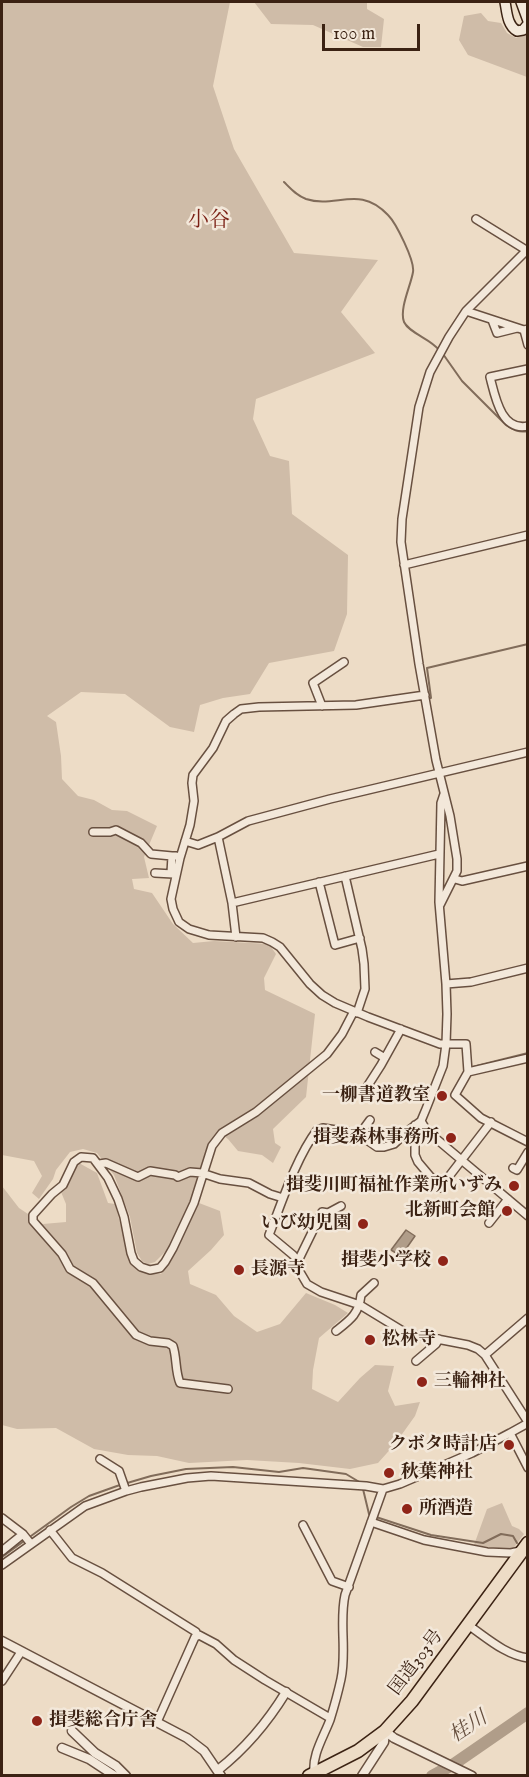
<!DOCTYPE html>
<meta charset="utf-8">
<style>
body{margin:0}
#map{position:relative;width:529px;height:1777px;overflow:hidden;background:#eddcc6;font-family:"IM FELL English",serif}
canvas{display:block}
.frame{position:absolute;inset:0;border:3px solid #3b2213;pointer-events:none}
.scale{position:absolute;left:322px;top:24px;width:98px;height:27px;box-sizing:border-box;border:3px solid #3b2213;border-top:0;padding-left:8px;font-size:18px;line-height:21px;white-space:nowrap;color:#3b2213;-webkit-text-stroke:4px #f3e8da;paint-order:stroke}
</style>
<div id="map">
<canvas width="529" height="1777"></canvas>
<div class="frame"></div>
<div class="scale">100 m</div>
</div>
<script>
const context = document.querySelector('canvas').getContext('2d');
context.lineJoin = 'round';
function paint(path, color) {
  context.fillStyle = color;
  context.fill(path, 'evenodd');
}
function trace(path, color, width, dash) {
  context.strokeStyle = color;
  context.lineWidth = width;
  context.lineCap = dash ? 'butt' : 'round';
  context.setLineDash(dash || []);
  context.stroke(path);
}
function drawText(font, color, halo, rows, align = 'center') {
  context.font = font + ' "IM FELL English","Noto Serif JP",serif';
  context.lineWidth = 5;
  context.setLineDash([]);
  context.textBaseline = 'middle';
  context.strokeStyle = halo;
  context.fillStyle = color;
  for (const [text, x, y, turn = 0] of rows) {
    context.save();
    context.translate(x, y);
    context.rotate((+turn || 0) * Math.PI / 180);
    context.textAlign = isNaN(turn) ? turn : align;
    if (halo) context.strokeText(text, 0, 0);
    context.fillText(text, 0, 0);
    context.restore();
  }
}
paint(new Path2D(`
 M2,2H230L213,86L234,149L294,253L378,260L341,312L375,353L256,399L253,419L270,456L289,461L292,514L348,555L347,614L334,651L269,663L250,694L223,698L200,705L194,732L170,727L125,694L81,692L47,716L56,722L61,756L62,779L78,796L94,800L112,810L127,811L157,826L144,857L149,878L132,879L134,889L152,893L173,924L193,943L214,941L269,944L276,954L264,978L265,990L315,1014L306,1097L273,1129L275,1143L281,1147L273,1163L262,1155L238,1151L228,1139L218,1132L208,1145L192,1201L171,1246L155,1262L148,1264L142,1261L137,1253L130,1217L114,1175L97,1153L83,1149L70,1152L56,1170L53,1179L39,1199L32,1193L42,1176L34,1161L2,1155Z
 M254,2H367V9L384,19L381,47H363L313,25L271,24Z
 M481,13L488,21L501,23L507,33L516,38L527,32V77L468,55L459,40L464,16Z
 M79,1163L97,1173L108,1203L115,1204C118,1215 121,1227 124,1238C129,1262 133,1274 161,1274L174,1255L199,1203L220,1211L224,1235L211,1250L188,1271L190,1284L216,1295L234,1316L257,1332L280,1324L306,1293L335,1305L348,1313L319,1338L313,1370L312,1389L338,1402L360,1378L375,1365L394,1366L388,1391L395,1406L420,1402L415,1416L395,1444L378,1463L350,1469L299,1463L247,1460L189,1463L157,1456L128,1455L94,1449L56,1428L17,1429L2,1425V1186L19,1208L43,1224L66,1222V1204L61,1192Z
 M502,1503L512,1526L519,1529L524,1534L512,1550L474,1545L487,1509Z`), '#cfbca8');
const water = new Path2D(`
 M406,1230L415,1236L401,1256L391,1250Z`);
paint(water, '#b09d89');
trace(water, '#816c5a', 1.5);
trace(new Path2D(`
 M284,182C291,189 296,195 306,199C336,209 359,184 388,215C396,223 415,261 413,272C411,285 399,309 404,322C409,333 431,339 439,350
 M443,354L462,381L506,425C513,430 519,433 528,431
 M362,707L431,698L427,668L528,644
 M472,1067L528,1053
 M363,1489L369,1514L376,1517L431,1535L483,1543L501,1534L513,1536L517,1543
 M2,1557L71,1507L89,1496L117,1486L151,1476L186,1469L233,1467L279,1472L303,1468L346,1474L361,1483`), '#816c5a', 2);
trace(new Path2D(`
 M432,1776L454,1764L528,1713`), '#b09d89', 12);
const minor = new Path2D(`
 M476,219L526,250
 M466,311L524,330L528,329
 M492,320L497,333L517,328
 M524,330L528,345
 M528,369L490,377C495,396 501,432 528,426
 M404,565L528,535
 M425,695L356,705L259,707L241,709L234,714L226,721L213,748L193,775L192,783L194,801L190,825L180,858L171,899L173,909L179,922L189,929L209,935L263,938L272,942L280,947L310,984L322,995L335,1003L368,1017L440,1044H466L468,1072L455,1095L481,1118L528,1142
 M322,706L313,683L344,662
 M444,794L441,803L439,902L446,984L447,1014L446,1044L443,1066L426,1109L421,1121L409,1130L394,1144L384,1147H377L361,1136L350,1132L323,1128L317,1130C296,1158 282,1202 269,1235L293,1255L298,1261L297,1267L307,1284L321,1292L360,1305L406,1333L468,1345L478,1349L485,1355L528,1422
 M93,832H110L116,830L141,843L151,854L172,856
 M218,837L232,903L236,937
 M185,841L198,845L218,837L248,821L330,799L528,752
 M155,873L173,874
 M171,873L172,856H176
 M345,876L362,949L364,964L365,989L357,1013
 M455,879L462,881L528,866
 M319,882L335,945L360,938
 M232,903L439,854
 M440,905L457,871V859L450,816L436,760L419,664L401,542L402,519L419,407L430,372L449,337L466,311L528,249
 M446,984L471,982L528,968
 M375,1052L385,1058
 M468,1072L528,1058
 M365,1090L381,1065L401,1029
 M421,1121L427,1131L528,1216
 M415,1125V1155L418,1162L440,1188L491,1122
 M359,1135L370,1120
 M99,1164L106,1163L138,1177L150,1171L175,1175L178,1177L190,1172L202,1173L220,1179L249,1183L270,1194L283,1198
 M513,1168L517,1170L528,1152
 M489,1223L508,1199
 M298,1261L322,1212L328,1213L341,1206
 M336,1331C350,1320 359,1314 361,1295L374,1283
 M485,1355L528,1318
 M416,1361L436,1344L439,1339
 M228,1389L180,1383C175,1371 177,1358 173,1346L168,1343L150,1341L136,1335L93,1283L70,1269L62,1254L33,1221V1215L52,1194L63,1185L74,1162L81,1157L93,1158L108,1178L118,1199L124,1217L131,1253L134,1261L141,1267L150,1270L160,1268L165,1262L173,1248L194,1203L212,1146L222,1133L256,1112L327,1054L342,1034L354,1011
 M528,1423L510,1433L528,1468
 M100,1459L119,1471L126,1491
 M2,1518L23,1534L31,1544
 M371,1522L424,1540L487,1552L511,1553L520,1551
 M303,1525L332,1581L349,1587
 M50,1530L72,1558L102,1573L196,1632L197,1636
 M2,1551L23,1534
 M2,1565L85,1506L126,1491L141,1487L187,1478L211,1476L366,1486L383,1489L400,1484L472,1453L510,1433
 M468,1625C486,1637 505,1655 528,1658
 M2,1681L21,1652
 M157,1722L195,1637L199,1635L216,1644L234,1660L265,1680L330,1718
 M314,1773C312,1755 323,1738 330,1720C334,1707 338,1693 341,1679C347,1651 339,1622 345,1595L383,1489`);
const tertiary = new Path2D(`
 M2,1641L187,1738L204,1751L221,1776
 M72,1731L95,1753L116,1766L126,1776
 M62,1748L89,1759L115,1776
 M218,1770C246,1748 267,1723 286,1692
 M362,1776L384,1742L385,1731L394,1738L472,1776`);
const secondary = new Path2D(`
 M505,2C507,12 507,25 517,31L523,30L528,24
 M521,2L528,21`);
const trunk = new Path2D(`
 M309,1776L358,1751L385,1731L412,1701L528,1543`);
trace(minor, '#685040', 10);
trace(tertiary, '#685040', 11);
trace(secondary, '#3b2213', 12);
trace(trunk, '#3b2213', 15);
trace(minor, '#f3e8da', 7);
trace(tertiary, '#f3e8da', 8);
trace(secondary, '#f3e8da', 9);
trace(trunk, '#eddcc6', 12);
for (const [x, y, r, color] of [
 [442,1096,6,"#8f2418"],
 [451,1138,6,"#8f2418"],
 [514,1186,6,"#8f2418"],
 [507,1211,6,"#8f2418"],
 [363,1224,6,"#8f2418"],
 [443,1261,6,"#8f2418"],
 [239,1270,6,"#8f2418"],
 [370,1340,6,"#8f2418"],
 [422,1382,6,"#8f2418"],
 [509,1445,6,"#8f2418"],
 [389,1473,6,"#8f2418"],
 [407,1509,6,"#8f2418"],
 [37,1721,6,"#8f2418"]
]) {
  const dot = new Path2D();
  dot.arc(x, y, r, 0, 2 * Math.PI);
  context.fillStyle = color;
  context.fill(dot);
  trace(dot, '#f3e8da', 2);
}
drawText('bold 18px', '#3b2213', '#f3e8da', [
 ["一柳書道教室",430,1096],
 ["揖斐森林事務所",439,1138],
 ["揖斐川町福祉作業所いずみ",502,1186],
 ["北新町会館",495,1211],
 ["いび幼児園",351,1224],
 ["揖斐小学校",431,1261],
 ["長源寺",251,1270,"left"],
 ["松林寺",382,1340,"left"],
 ["三輪神社",434,1382,"left"],
 ["クボタ時計店",497,1445],
 ["秋葉神社",401,1473,"left"],
 ["所酒造",419,1509,"left"],
 ["揖斐総合庁舎",49,1721,"left"]
], 'right');
drawText('18px', '#3b2213', '#f3e8da', [
 ["国道303号",417,1663,-53]
]);
drawText('italic 20px', '#644d3c', '#f3e8da', [
 ["桂川",469,1728,-33]
]);
drawText('21px', '#7a1f14', '#f3e8da', [
 ["小谷",209,222]
]);
</script>
